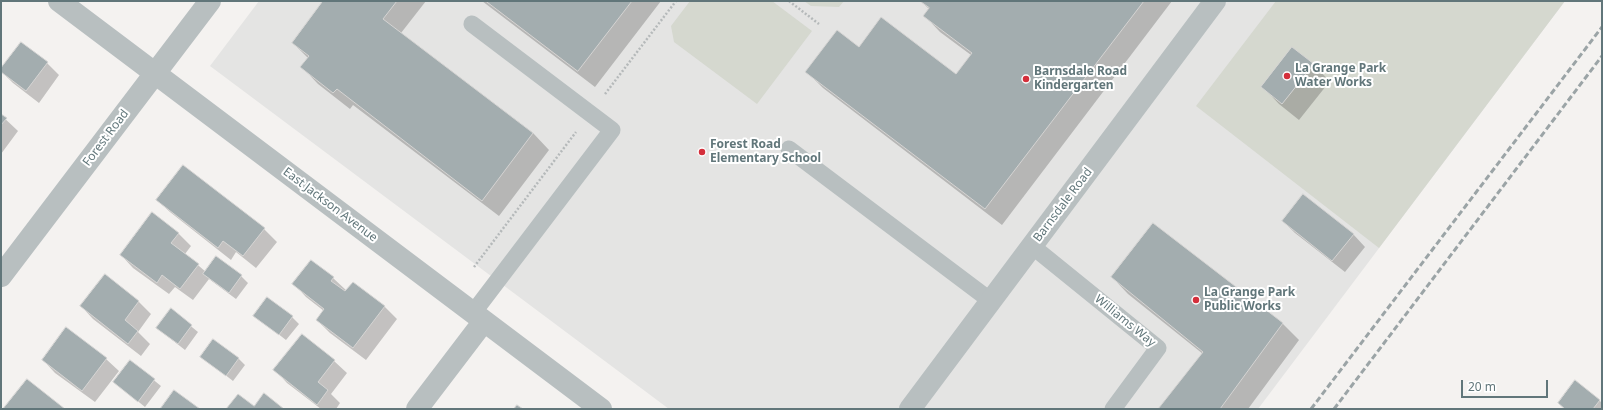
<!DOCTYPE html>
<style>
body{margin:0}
#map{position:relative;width:1603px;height:410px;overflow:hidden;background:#f4f2f0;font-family:"Noto Sans",sans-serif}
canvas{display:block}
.frame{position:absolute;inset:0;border:2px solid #61767a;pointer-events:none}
.scale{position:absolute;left:1461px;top:380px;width:87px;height:18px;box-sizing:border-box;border:2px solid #61767a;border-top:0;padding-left:5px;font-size:12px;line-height:14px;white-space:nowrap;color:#61767a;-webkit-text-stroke:3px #fff;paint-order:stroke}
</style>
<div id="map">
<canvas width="1603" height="410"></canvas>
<div class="frame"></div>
<div class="scale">20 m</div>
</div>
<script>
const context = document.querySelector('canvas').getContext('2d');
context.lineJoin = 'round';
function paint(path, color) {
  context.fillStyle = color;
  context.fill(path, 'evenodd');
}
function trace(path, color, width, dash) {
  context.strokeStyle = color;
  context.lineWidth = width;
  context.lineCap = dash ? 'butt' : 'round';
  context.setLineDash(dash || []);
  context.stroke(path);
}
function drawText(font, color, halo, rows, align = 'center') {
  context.font = font + ' "Noto Sans",sans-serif';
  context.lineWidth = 4;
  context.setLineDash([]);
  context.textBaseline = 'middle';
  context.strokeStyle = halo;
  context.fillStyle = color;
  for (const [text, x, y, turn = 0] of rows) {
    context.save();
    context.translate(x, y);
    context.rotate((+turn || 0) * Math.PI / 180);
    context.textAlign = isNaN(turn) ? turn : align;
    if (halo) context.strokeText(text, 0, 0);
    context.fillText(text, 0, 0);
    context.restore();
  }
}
paint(new Path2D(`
 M259,1H1565L1258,409H669L210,66Z`), '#e4e4e3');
paint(new Path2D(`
 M690,1H772L812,31L757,104L674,42L671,26Z
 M804,1H844L839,7L811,6Z
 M1276,1H1565L1379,248L1196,106Z`), '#d5d8cf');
paint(new Path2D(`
 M325,1H426L401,33L533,133L549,150L499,216L353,105L350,109L318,84L302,67L308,58L293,43Z
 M482,1H661L595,87Z
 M921,1H1172L1002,225L823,88L807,72L859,48L956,76L971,55L940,32L924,15L929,9Z
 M47,63L59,75L39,103L13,83L1,71V70Z
 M1313,65L1330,81L1299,120L1279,104L1263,87Z
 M1,115L18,131L1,154Z
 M184,166L264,229L277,242L256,268L236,252L231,260L170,212L157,200Z
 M1283,221L1353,234L1365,247L1345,272L1295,233Z
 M1153,224L1283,324L1299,340L1248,409H1160L1203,354L1128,294L1112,277Z
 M178,233L191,246L185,254L206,272L241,276L248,283L236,299L209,279L193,300L175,287L169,294L133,268L121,255Z
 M105,276L139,302L151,314L138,332L150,344L141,356L93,319L81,306Z
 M333,278L347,291L384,306L397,319L366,360L330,333L317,320L324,311L306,297L294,284Z
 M171,310L198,332L185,350L157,328Z
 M255,316L292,317L299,324L286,340Z
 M302,336L334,361L347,373L331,394L340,403L336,409H321L287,383L275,370Z
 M201,356L238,358L245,365L233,381Z
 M106,359L119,371L95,402L55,373L43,360Z
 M130,361L161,386L145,407L114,382Z
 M1599,400L1602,403V409H1565L1559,403Z`), '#0003');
const building = new Path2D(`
 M323,1H397L383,19L533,133L482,201L337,89L333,93L300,67L309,56L292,43Z
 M486,1H632L578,71Z
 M920,1H1144L985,209L805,72L837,30L859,47L881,17L956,74L972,53L923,16L929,8Z
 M21,42L48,62L26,91L1,72V68Z
 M1292,47L1314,64L1282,104L1261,87Z
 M1,114L7,118L1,125Z
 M183,165L265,228L243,256L223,241L218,248L156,200Z
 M1303,194L1354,234L1332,261L1282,221Z
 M152,212L179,233L171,243L199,264L180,289L162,275L157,283L120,255Z
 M1153,223L1283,323L1220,409H1158L1203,352L1111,277Z
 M216,256L242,275L229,293L203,274Z
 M311,260L334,277L331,281L345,291L353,282L385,306L353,348L316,320L324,309L292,284Z
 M105,274L139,301L125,320L138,331L128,344L80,306Z
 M267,297L293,316L279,335L253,316Z
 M171,308L192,325L178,344L156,328Z
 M66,327L107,358L82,391L42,360Z
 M302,334L335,360L318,382L328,390L317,405L273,370Z
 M213,339L239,358L226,376L200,357Z
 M130,360L155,379L138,402L113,382Z
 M27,379L65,409H3Z
 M1575,380L1600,400L1593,409H1565L1558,403Z
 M174,390L200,409H162L161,408Z
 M264,393L284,409H226L238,394L254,406Z
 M517,405L523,409H514Z`);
paint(building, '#a3adaf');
trace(building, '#d5d4d3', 1);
trace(new Path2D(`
 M789,1L819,24
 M605,94L676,1
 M474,267L576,132`), '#b5b9ba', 2.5, [2, 2]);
trace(new Path2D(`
 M472,24L612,130L473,313
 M789,149L991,301
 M1032,246L1158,348L1113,409`), '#b8bfc0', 17);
trace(new Path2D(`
 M59,1L601,409
 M1,276L210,1
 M417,409L484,321
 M910,409L1215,1`), '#b8bfc0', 22);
trace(new Path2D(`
 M1311,409L1602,27
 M1334,409L1602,56`), '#9ba4a6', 3, [6, 3]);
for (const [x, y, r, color] of [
 [1287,76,4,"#d42f3b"],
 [1026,79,4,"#d42f3b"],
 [702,152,4,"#d42f3b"],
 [1196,300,4,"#d42f3b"]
]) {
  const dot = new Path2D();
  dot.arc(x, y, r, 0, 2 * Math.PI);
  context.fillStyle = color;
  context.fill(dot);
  trace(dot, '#fff', 1.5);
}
drawText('bold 12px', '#61767a', '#fff', [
 ["La Grange Park",1295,69],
 ["Water Works",1295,83],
 ["Barnsdale Road",1034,72],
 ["Kindergarten",1034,86],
 ["Forest Road",710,145],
 ["Elementary School",710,159],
 ["La Grange Park",1204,293],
 ["Public Works",1204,307]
], 'left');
drawText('12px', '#61767a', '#fff', [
 ["Forest Road",106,138,-53],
 ["East Jackson Avenue",330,205,37],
 ["Barnsdale Road",1063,205,-53],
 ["Williams Way",1125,321,39]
]);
</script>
